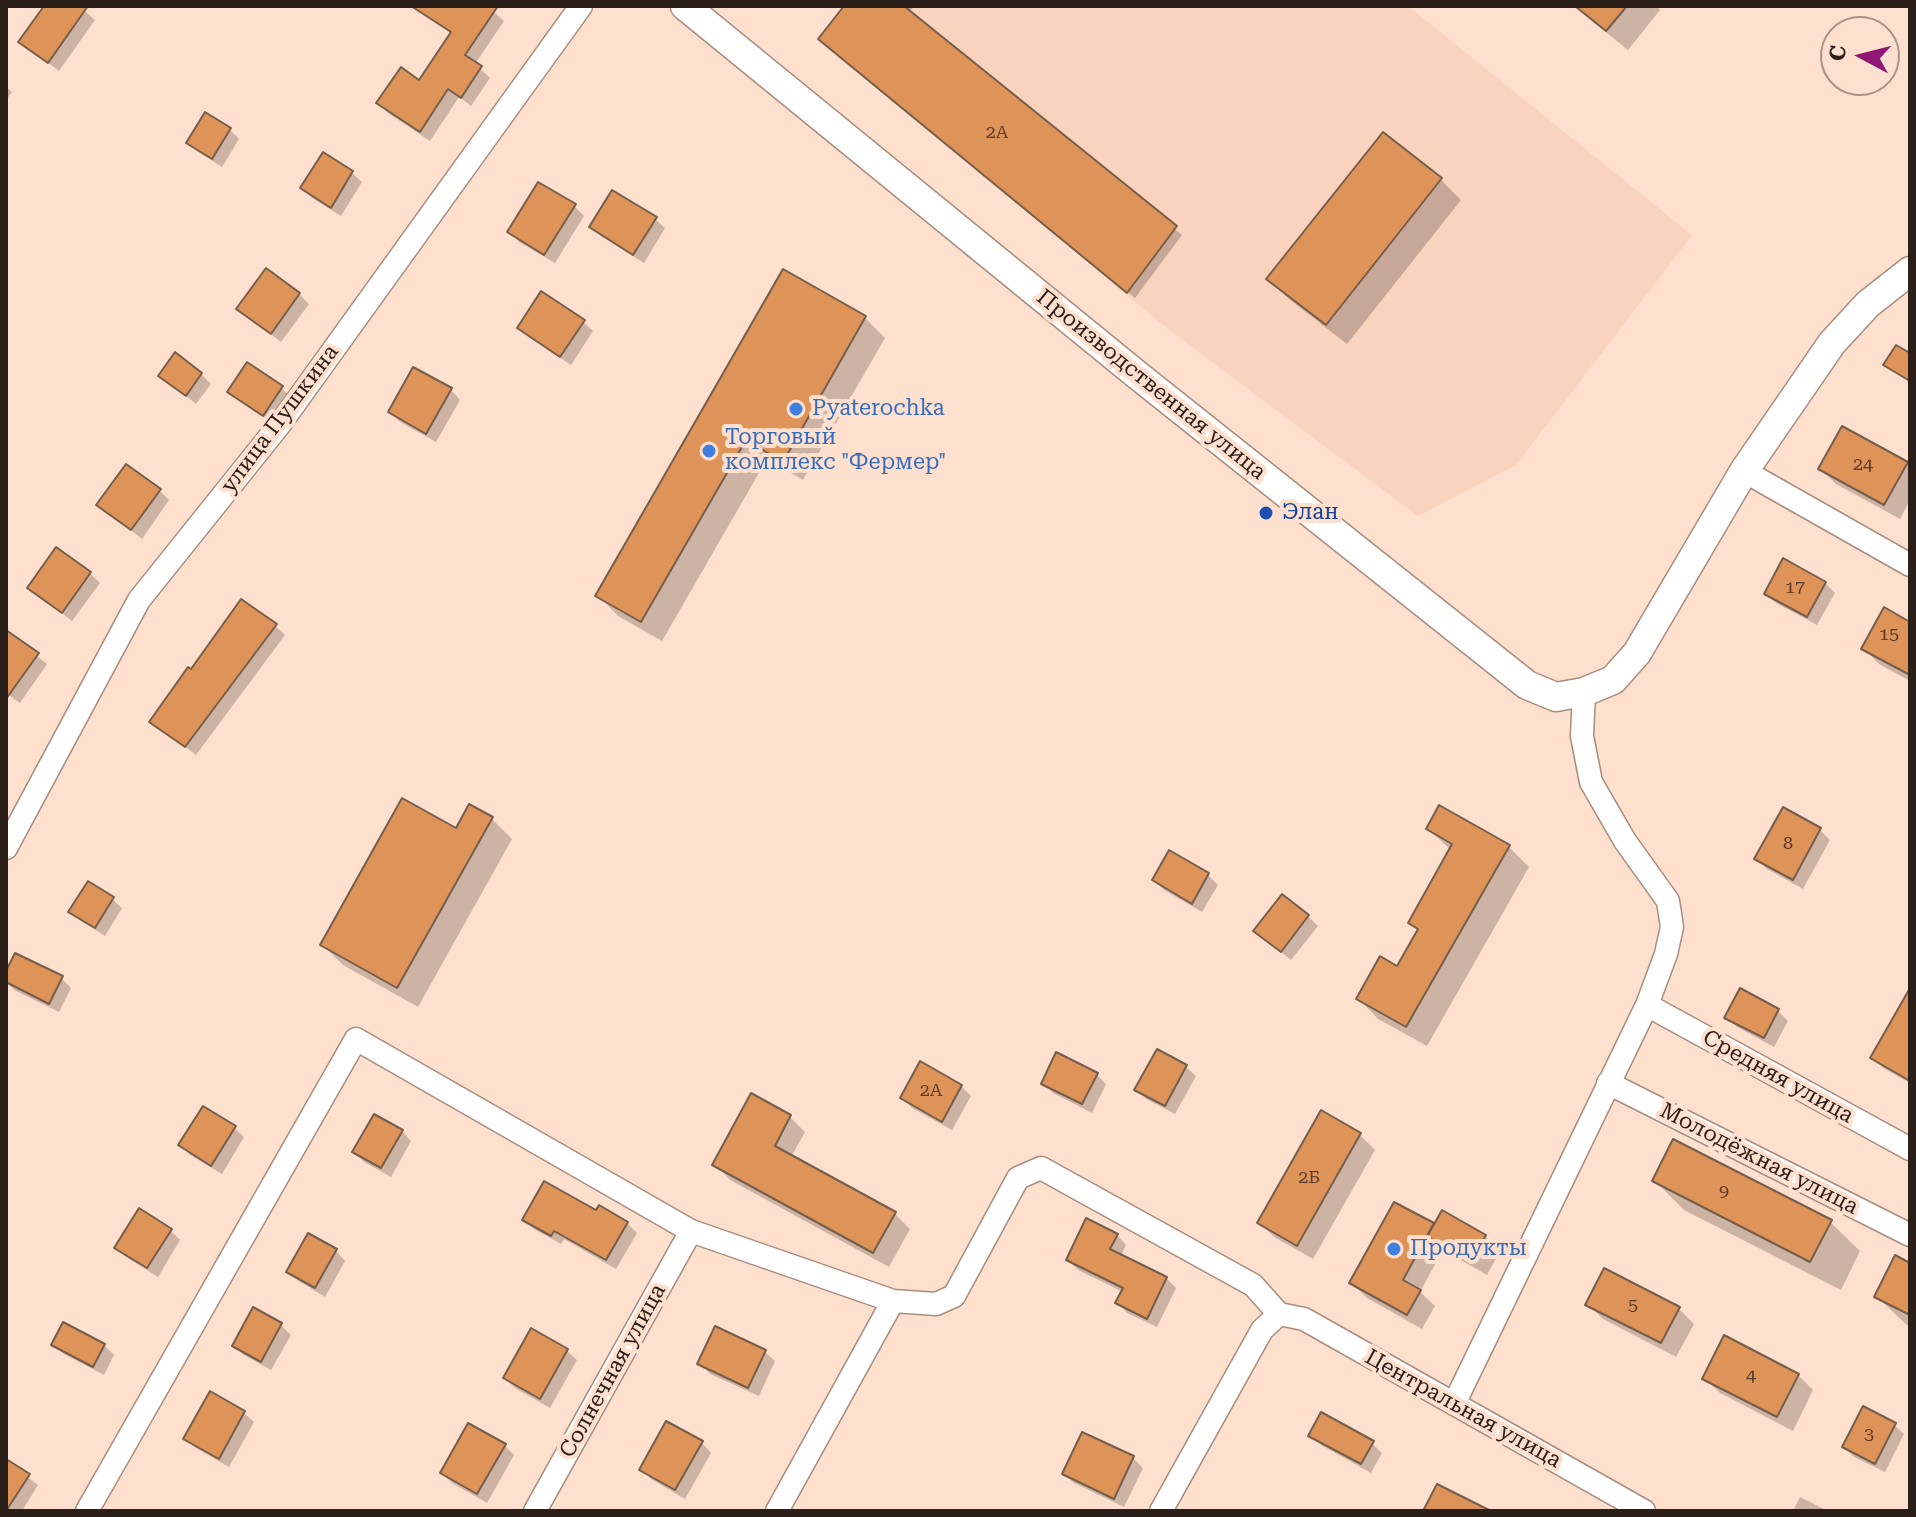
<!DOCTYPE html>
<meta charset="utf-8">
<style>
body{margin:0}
#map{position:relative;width:1916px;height:1517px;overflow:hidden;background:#ffe0ce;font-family:"Roboto Serif",serif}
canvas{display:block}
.frame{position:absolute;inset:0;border:8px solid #2b1f19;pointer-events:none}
.north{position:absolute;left:1820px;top:16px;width:80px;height:80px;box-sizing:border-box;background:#ffe0ce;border:2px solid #aa9386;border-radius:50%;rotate:277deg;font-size:22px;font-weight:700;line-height:32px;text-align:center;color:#2b1f19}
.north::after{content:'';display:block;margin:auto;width:28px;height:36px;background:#8f1775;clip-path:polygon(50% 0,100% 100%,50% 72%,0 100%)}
</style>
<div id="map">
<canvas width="1916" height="1517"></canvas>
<div class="frame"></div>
<div class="north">С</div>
</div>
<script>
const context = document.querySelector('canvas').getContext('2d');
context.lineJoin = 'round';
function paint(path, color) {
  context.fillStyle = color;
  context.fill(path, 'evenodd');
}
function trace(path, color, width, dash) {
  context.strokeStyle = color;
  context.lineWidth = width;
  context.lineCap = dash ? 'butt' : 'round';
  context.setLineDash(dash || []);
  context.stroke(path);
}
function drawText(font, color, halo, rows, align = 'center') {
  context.font = font + ' "Roboto Serif",serif';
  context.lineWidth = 8;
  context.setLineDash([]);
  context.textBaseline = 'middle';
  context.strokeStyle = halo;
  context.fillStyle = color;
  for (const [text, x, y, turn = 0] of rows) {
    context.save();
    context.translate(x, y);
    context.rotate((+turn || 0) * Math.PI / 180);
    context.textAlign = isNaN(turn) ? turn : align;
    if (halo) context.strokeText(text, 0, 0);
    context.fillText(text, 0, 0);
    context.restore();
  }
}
paint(new Path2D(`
 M845,6H1408L1692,235L1516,465L1418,516L1168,329L818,39Z`), '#f9d3be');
paint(new Path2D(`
 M46,6H79L95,20L59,71L21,42Z
 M437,6H487L504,21L475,64L490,78L471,106L459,97L430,141L388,113L378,103L420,82L452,34L430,17Z
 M847,6H914L909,13L1182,235L1135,298L828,46Z
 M1573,6H1656L1660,10L1628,50Z
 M6,87L12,92L6,100Z
 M230,130L239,139L222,167L199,152L189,143Z
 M1383,135L1441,180L1461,200L1347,344L1289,299L1269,279Z
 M352,173L362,182L341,216L312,198L303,188Z
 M574,206L584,216L555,263L519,242L510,232Z
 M655,219L665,228L644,263L601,236L591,227Z
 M784,271L865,318L885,338L803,480L767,459L662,641L618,616L598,595Z
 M299,294L309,304L281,342L239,309Z
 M583,322L593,331L571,365L529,337L519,327Z
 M1910,356V383L1886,365Z
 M201,374L211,384L196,404L160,375Z
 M281,388L291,397L273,424L230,392Z
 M451,390L460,400L436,442L400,422L390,412Z
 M1907,463L1910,466V500L1900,519L1836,484L1821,469Z
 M159,490L169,500L142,539L99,505Z
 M90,573L100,583L72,621L29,588Z
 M1825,583L1835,593L1817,625L1776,603L1766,593Z
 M1910,624V681L1879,664L1864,648Z
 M275,626L285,635L196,755L152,721L192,672Z
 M6,632L47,664L20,703L6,693Z
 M1784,810L1820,830L1830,840L1803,889L1767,869L1757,859Z
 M492,819L512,839L418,1007L343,965L322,944L456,830Z
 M1428,829L1508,846L1529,867L1427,1046L1378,1019L1358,998L1398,969L1419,932L1410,923L1451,850Z
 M1170,853L1208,875L1218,885L1202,912L1164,890L1154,880Z
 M112,899L122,908L105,936L81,921L71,912Z
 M1308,916L1318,926L1291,960L1266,940Z
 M6,975L61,978L71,988L59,1012L14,990L6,982Z
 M1778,1011L1788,1021L1774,1047L1737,1027L1727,1017Z
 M1910,1019V1083L1883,1068L1873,1058Z
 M1186,1067L1196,1076L1175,1114L1146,1099L1137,1089Z
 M1097,1075L1106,1084L1092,1113L1053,1093L1043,1083Z
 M961,1086L971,1096L952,1130L912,1108L902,1098Z
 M790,1117L805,1132L791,1157L895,1214L910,1229L889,1267L730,1180L715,1164Z
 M234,1128L244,1137L222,1174L190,1155L181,1145Z
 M402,1131L411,1141L391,1177L364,1162L355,1152Z
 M1360,1135L1375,1150L1313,1259L1274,1237L1259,1222Z
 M1654,1180L1830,1222L1860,1251L1841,1290L1684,1210Z
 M597,1213L627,1223L637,1233L616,1269L564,1239L561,1244L534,1229L525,1220Z
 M1433,1225L1485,1236L1500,1251L1487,1275L1443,1250L1420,1292L1435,1306L1422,1329L1367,1298L1352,1283Z
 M170,1230L180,1240L158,1277L126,1257L116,1247Z
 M1117,1235L1126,1245L1121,1256L1166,1278L1176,1288L1157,1327L1127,1313L1118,1303L1123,1292L1078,1270L1068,1260Z
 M336,1251L345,1261L325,1297L299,1281L289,1272Z
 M1910,1265V1328L1876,1296Z
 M1588,1304L1678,1308L1694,1324L1676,1357L1603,1319Z
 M254,1310L281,1325L291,1335L271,1370L244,1355L234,1346Z
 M54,1345H104L114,1355L104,1375L64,1354Z
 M567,1351L577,1360L550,1408L515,1388L505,1378Z
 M765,1352L775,1361L759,1396L710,1374L700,1364Z
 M1798,1375L1813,1390L1793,1431L1720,1393L1704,1378Z
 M244,1413L254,1422L229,1467L196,1448L186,1439Z
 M1894,1425L1904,1434L1885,1472L1854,1457L1844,1447Z
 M1083,1434L1133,1458L1143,1468L1124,1507L1074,1483L1064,1474Z
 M1311,1435L1372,1443L1382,1453L1371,1473L1321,1445Z
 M702,1443L711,1453L685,1499L651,1479L641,1469Z
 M504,1445L514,1455L487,1503L452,1483L442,1473Z
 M6,1461L38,1485L22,1511H6Z
 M1800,1497L1828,1511H1793Z`), '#0003');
const building = new Path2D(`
 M44,6H88L48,63L18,42Z
 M411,6H498L465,55L482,66L461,98L448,89L420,132L376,103L401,67L419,80L451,32Z
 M844,6H904L1177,226L1127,293L818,39Z
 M1575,6H1627L1606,31Z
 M205,112L231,128L212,159L186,143Z
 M1383,132L1442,178L1326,325L1266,279Z
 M323,152L353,171L331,208L300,188Z
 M538,182L576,204L544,255L507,232Z
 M612,190L657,217L633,255L589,227Z
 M266,268L300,293L271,334L236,309Z
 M783,269L866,316L783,462L746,440L641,622L595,596Z
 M541,291L585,320L560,357L517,328Z
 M1896,345L1910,353V381L1883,365Z
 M175,352L202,373L186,396L158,376Z
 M247,362L283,386L263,416L227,392Z
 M413,367L452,388L426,434L388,412Z
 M1842,426L1908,462L1884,505L1818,469Z
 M126,464L161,489L131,530L96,505Z
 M56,547L91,572L62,613L27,588Z
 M1783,558L1826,582L1807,617L1764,594Z
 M241,599L277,624L185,747L149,722L188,667L191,669Z
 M1884,607L1910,622V675L1861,649Z
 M6,630L39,653L6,699Z
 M402,798L456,828L469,804L493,817L397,988L320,945Z
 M1439,805L1510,845L1406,1027L1356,999L1380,956L1397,966L1418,929L1408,923L1452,844L1426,829Z
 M1783,807L1821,828L1793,880L1754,859Z
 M1169,850L1209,873L1192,904L1152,880Z
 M88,881L114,897L95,928L68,912Z
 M1282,894L1309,915L1281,952L1253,931Z
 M15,953L63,976L49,1004L6,982V971Z
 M1740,988L1779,1009L1764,1038L1724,1018Z
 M1910,988V1081L1870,1058Z
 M1157,1049L1187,1065L1165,1106L1134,1090Z
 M1056,1052L1098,1073L1082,1104L1041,1084Z
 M920,1061L962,1085L942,1122L900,1098Z
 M751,1093L791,1115L775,1146L896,1212L873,1253L712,1165Z
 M203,1106L236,1126L211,1166L178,1145Z
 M1321,1110L1361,1133L1297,1246L1257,1223Z
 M374,1114L403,1130L381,1168L352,1152Z
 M1673,1139L1832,1220L1810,1262L1652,1181Z
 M544,1181L596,1210L599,1205L628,1222L606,1260L554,1231L551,1236L522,1220Z
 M1394,1202L1434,1223L1403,1280L1421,1290L1407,1315L1349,1283Z
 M139,1208L172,1229L147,1268L114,1248Z
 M1442,1210L1486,1235L1472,1261L1427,1237Z
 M1086,1218L1118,1234L1110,1249L1167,1277L1147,1319L1115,1303L1123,1288L1066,1260Z
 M308,1233L337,1249L315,1288L286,1272Z
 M1895,1255L1910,1263V1315L1874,1297Z
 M1604,1268L1680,1307L1661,1343L1585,1305Z
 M253,1307L282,1323L261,1362L232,1346Z
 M63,1322L105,1344L93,1367L51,1345Z
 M715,1326L766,1350L748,1388L697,1364Z
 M531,1328L568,1349L540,1399L503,1378Z
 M1724,1335L1799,1374L1777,1417L1702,1379Z
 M210,1391L245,1411L219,1459L183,1439Z
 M1863,1406L1896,1423L1875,1464L1842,1447Z
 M1321,1412L1374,1441L1361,1464L1308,1436Z
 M666,1421L703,1441L675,1490L639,1470Z
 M468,1423L506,1444L477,1494L440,1473Z
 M1082,1432L1134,1456L1114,1499L1062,1474Z
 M6,1459L30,1474L6,1511Z
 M1437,1484L1491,1511H1423Z`);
paint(building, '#de9459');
trace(building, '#765e4c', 2);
const minor = new Path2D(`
 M1744,471L1910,565
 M6,848L139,600L280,424L581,6
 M1647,1005L1910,1149
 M1608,1083L1910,1235
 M1279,1314L1304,1319L1644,1511
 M1454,1404L1647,1005L1666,954L1672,927L1668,901L1625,841L1591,782L1582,736L1584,692
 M87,1511L356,1039L691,1231L893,1301L936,1304L954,1296L1018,1178L1041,1168L1253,1285L1279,1314
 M535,1511L691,1231
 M777,1511L893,1301
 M1161,1511L1262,1330L1279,1314`);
const tertiary = new Path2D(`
 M685,6L1136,374L1527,685L1556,697L1584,692L1613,680L1637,653L1744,471L1832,343L1868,304L1910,271`);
trace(minor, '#a98c7c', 25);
trace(tertiary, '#a98c7c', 31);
trace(minor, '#fff', 22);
trace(tertiary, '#fff', 28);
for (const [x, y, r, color] of [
 [796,409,8,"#3f7fe0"],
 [709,451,8,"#3f7fe0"],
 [1266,513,8,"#1a4fb4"],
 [1394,1249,8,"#3f7fe0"]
]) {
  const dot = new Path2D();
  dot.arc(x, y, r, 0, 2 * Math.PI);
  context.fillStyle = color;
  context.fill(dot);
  trace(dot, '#ffe0ce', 3);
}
drawText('18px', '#583c29', null, [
 ["2А",997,133],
 ["24",1863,465],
 ["17",1795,588],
 ["15",1889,635],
 ["8",1788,844],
 ["2А",931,1091],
 ["2Б",1309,1178],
 ["9",1724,1192],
 ["5",1633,1306],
 ["4",1751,1376],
 ["3",1869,1435]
]);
drawText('22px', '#2b1f19', '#ffe0ce', [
 ["Производственная улица",1151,385,39],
 ["улица Пушкина",280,419,-53],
 ["Средняя улица",1778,1077,29],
 ["Молодёжная улица",1759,1159,27],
 ["Солнечная улица",613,1371,-61],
 ["Центральная улица",1463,1409,29]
]);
drawText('22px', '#366cbe', '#ffe0ce', [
 ["Pyaterochka",812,409],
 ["Торговый",725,438],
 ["комплекс \"Фермер\"",725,463],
 ["Продукты",1410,1249]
], 'left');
drawText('22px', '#164399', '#ffe0ce', [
 ["Элан",1282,513]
], 'left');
</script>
